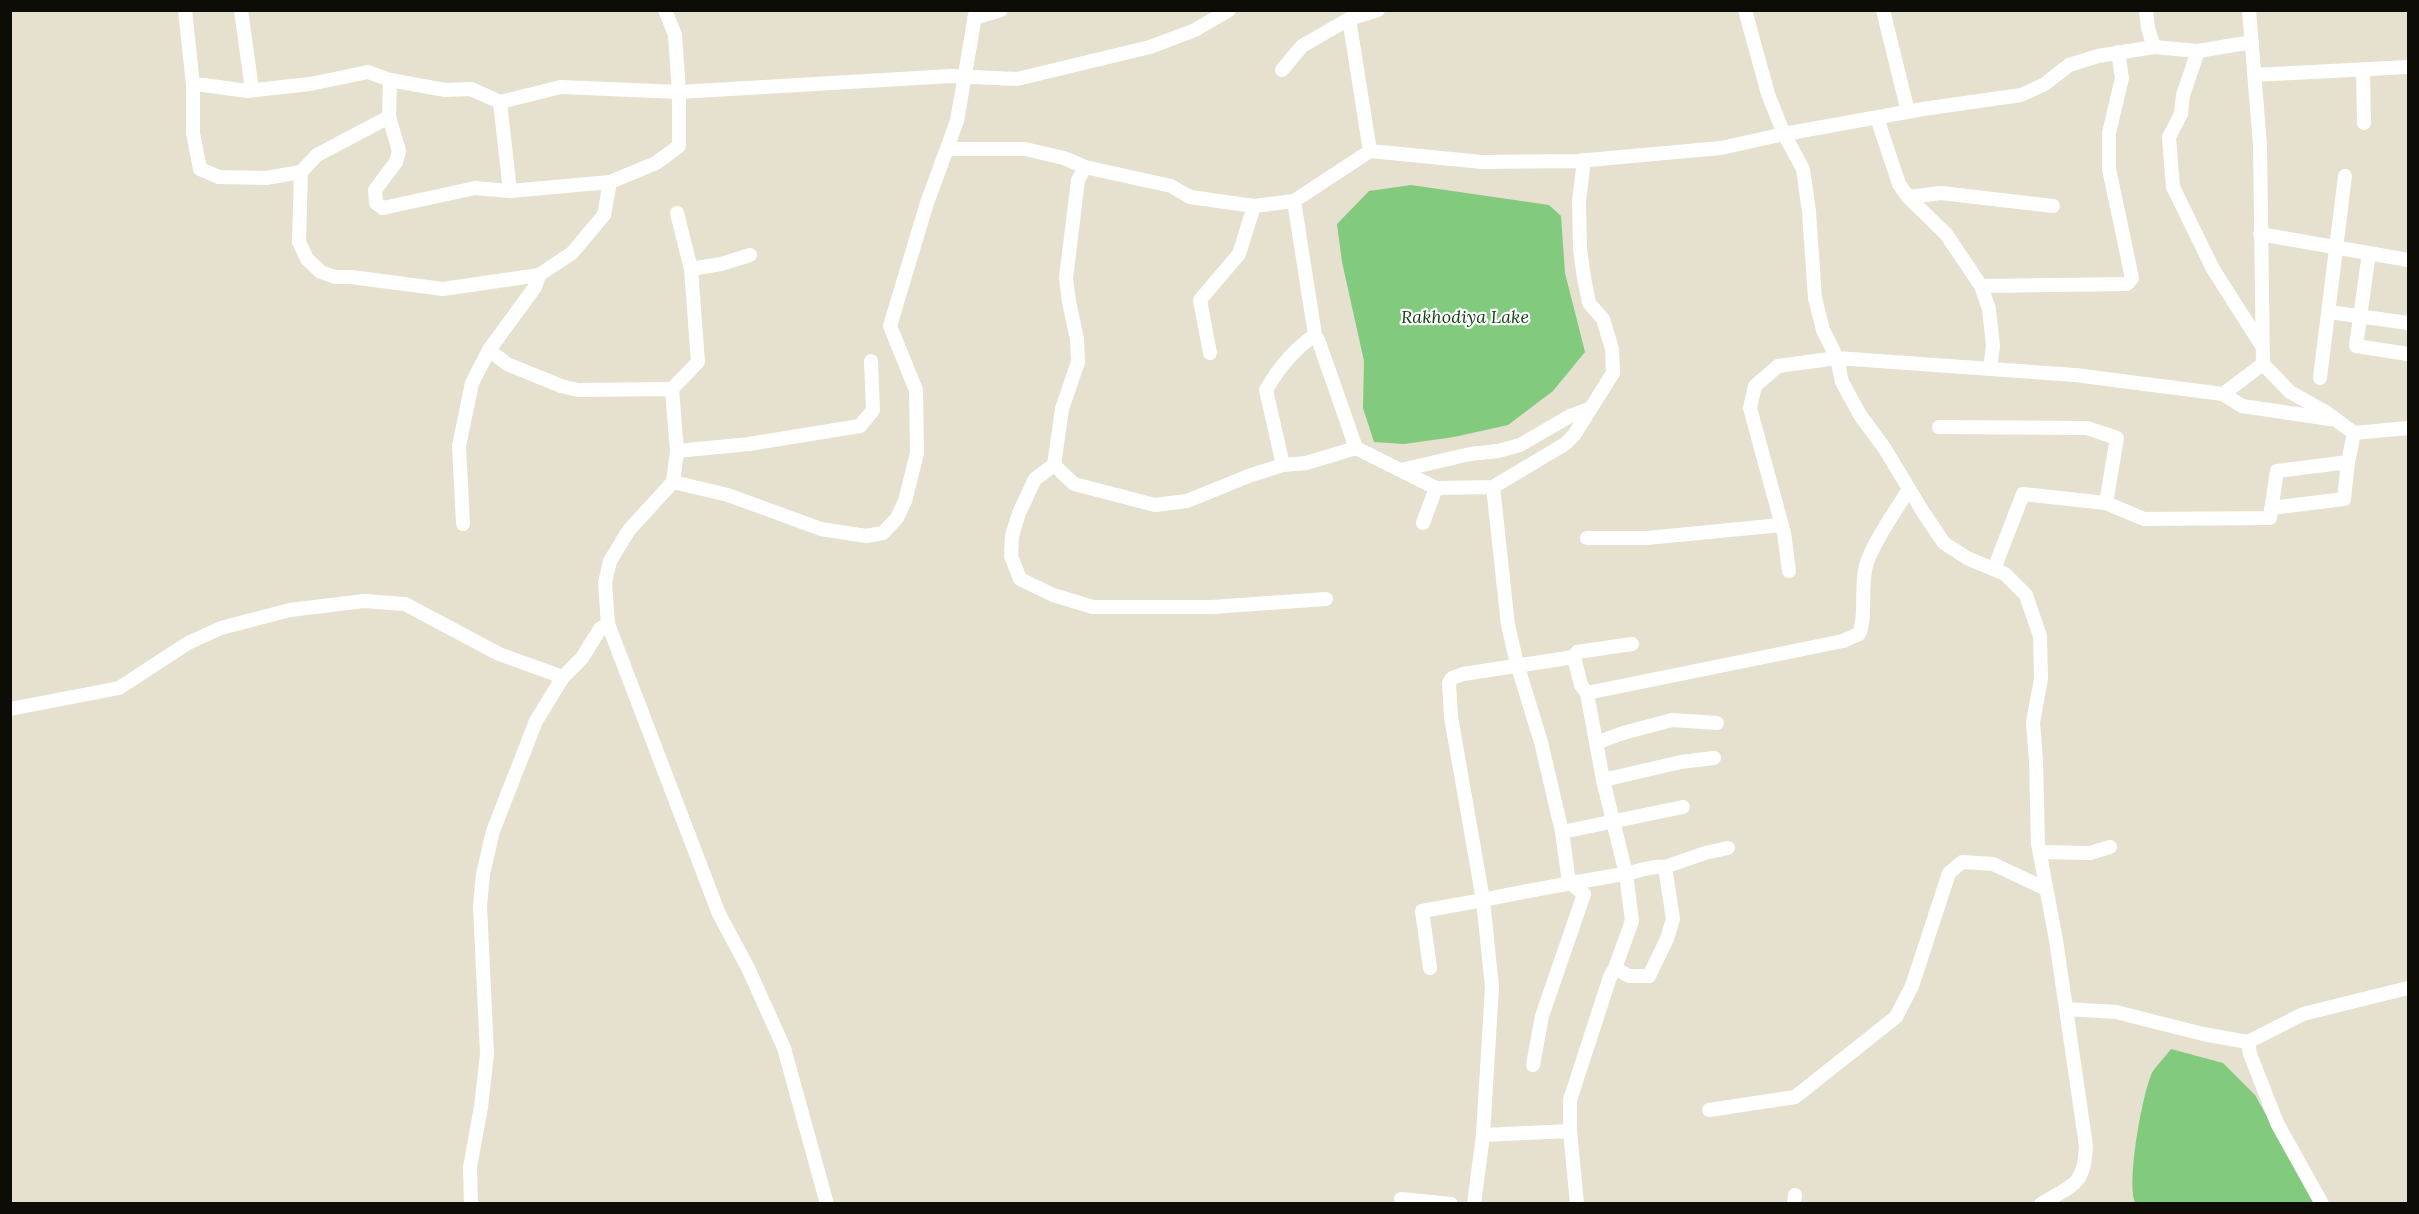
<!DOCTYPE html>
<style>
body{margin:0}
#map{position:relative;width:2419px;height:1214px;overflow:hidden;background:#e6e0cf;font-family:Lora,serif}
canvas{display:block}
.frame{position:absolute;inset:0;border:12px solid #0e0c07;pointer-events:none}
</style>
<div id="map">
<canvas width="2419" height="1214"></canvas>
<div class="frame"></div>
</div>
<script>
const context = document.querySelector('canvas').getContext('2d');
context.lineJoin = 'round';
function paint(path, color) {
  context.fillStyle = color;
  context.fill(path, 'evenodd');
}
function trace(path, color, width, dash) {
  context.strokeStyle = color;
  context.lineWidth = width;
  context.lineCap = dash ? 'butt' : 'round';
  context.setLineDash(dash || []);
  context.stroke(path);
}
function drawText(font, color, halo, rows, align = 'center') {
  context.font = font + ' Lora,serif';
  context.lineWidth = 4.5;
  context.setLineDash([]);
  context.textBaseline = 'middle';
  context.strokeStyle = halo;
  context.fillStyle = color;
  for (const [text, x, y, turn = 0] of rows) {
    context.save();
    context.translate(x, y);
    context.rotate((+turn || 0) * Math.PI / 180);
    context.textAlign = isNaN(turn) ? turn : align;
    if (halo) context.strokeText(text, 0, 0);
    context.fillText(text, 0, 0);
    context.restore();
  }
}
paint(new Path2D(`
 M1411,185L1549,205L1561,216L1565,273L1585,352L1553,391L1508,425L1454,437L1404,444L1374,442L1363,408L1364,361L1342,262L1337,224L1369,191Z
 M2171,1049L2223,1063L2255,1095L2315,1203L2136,1204C2125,1188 2143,1088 2153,1071C2158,1064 2165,1057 2171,1049Z`), '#81ca7e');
trace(new Path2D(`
 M185,10L193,85V133L200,169L219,177L266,178L301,172L317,155L389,117
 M241,10L252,90
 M1745,10L1768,94L1784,134L1803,169L1809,212L1815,298L1823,330L1837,358L1842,382L1860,415L1885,449L1923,512L1944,543L1967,558L2005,574L2026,595L2040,636L2041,679L2033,722L2036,760L2038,844L2056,940L2086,1146C2084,1187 2073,1184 2041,1204
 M1883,10L1908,112
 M2146,10L2148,28L2154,47
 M2249,10L2260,145L2263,364L2290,392L2324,411L2354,433L2408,428
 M974,18L1001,10
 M1349,19L1378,10
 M2198,51L2183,95L2181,114L2169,137L2173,187L2213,269L2262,346
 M1282,70L1302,46L1349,19L1370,151
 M2363,70L2364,123
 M2254,75L2408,67
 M390,80L389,117L399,151L396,162L375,190L376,203L383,208L475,188L510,191
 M193,85H204L247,91L310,84L368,72L390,80L445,90L471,89L500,102L561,87L679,92L951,76L1017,79L1150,47L1195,30L1229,10
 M500,102L510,191L610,182L656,163L679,146V92L675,35L665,10
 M1877,118L1899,184L1908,197L1946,234L1981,286L1989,309L1993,346L1990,368
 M947,149H1025L1064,158L1085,167L1171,186L1190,197L1254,206L1294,201L1370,151L1482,162L1577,161L1721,148L1784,134L1923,109L2021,95L2045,84L2069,65L2098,56L2154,47L2198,51L2252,42
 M1085,167L1078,180L1066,278L1069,302L1077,339L1078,362L1062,409L1054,465L1035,479L1019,513L1012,536L1011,556L1020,579L1053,595L1093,607H1212L1326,599
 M301,172L299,242L307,259L321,272L335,277H351L443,289L539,275L572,253L604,215L610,182
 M1908,197L1941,193L2053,206
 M1294,201L1315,335L1319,342L1356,448
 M2260,234L2408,260
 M2369,253L2356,346L2408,354
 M691,269L721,264L750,255
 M1981,286L2127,284L2132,278L2109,169V133L2122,78L2118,52
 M2329,312L2408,323
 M489,350L507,364L561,386L578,390L672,389L698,362L691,269L677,213
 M1210,353L1200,300L1239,254L1254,206
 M2320,378L2345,176
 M672,389L677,451L673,482L629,530L610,561L605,583L608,624L719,914L748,968L784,1048L827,1204
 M2223,394L2263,364
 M1939,427L2087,428L2117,438L2106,503L2144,519L2270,518L2277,471L2348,462L2354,433
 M677,451L749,444L860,426L873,410L871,361
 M1054,465L1074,484L1155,505L1187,501L1251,475L1283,465L1306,463L1356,448L1436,488L1493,487L1565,444L1574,435L1613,373L1612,349L1603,319L1589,303L1584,278L1580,249L1579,201L1584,160
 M1283,465L1266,390C1278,369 1294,349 1315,335
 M1401,470L1470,454L1498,451L1520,445L1570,416L1591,408
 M673,482L728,495L821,529L866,536L883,533L897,518L905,501L917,453L916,390L890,326L927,203L957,121L976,10
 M1493,487L1508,625L1517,664L1541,742L1562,832L1569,882L1584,894L1542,1016L1533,1065
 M2271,508L2344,499L2348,462
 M1423,523L1436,488
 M463,524L459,446L472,383L489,350L535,287L539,275
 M1587,538H1647L1781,525
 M1994,569L2023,494L2106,503
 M1789,571L1784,533L1750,408L1755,386L1778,366L1837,358L2075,375L2223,394L2242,406L2337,420
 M1632,644L1577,652L1574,657L1463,674L1452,678L1449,683L1451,717L1483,900C1530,890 1577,882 1624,874C1637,872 1651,865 1665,867L1705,853L1728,848
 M1587,693L1843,641L1859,634C1867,616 1860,587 1866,566C1870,547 1898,507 1909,489
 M10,709L119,688L188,643L221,628L290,610L364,601L405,604L499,654L563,677
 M1596,743L1623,733L1672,720L1717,723
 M1603,780L1681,762L1714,758
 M1562,832L1683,807
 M2040,852L2090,853L2110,847
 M1430,968L1422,911L1483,900L1492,987L1483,1135L1474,1204
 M1615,968L1629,976H1649L1667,939L1673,919L1665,867
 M2066,1009L2116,1012L2203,1034L2248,1042L2303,1014L2408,988
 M2248,1042L2250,1054L2277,1123L2322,1204
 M1709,1110L1795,1097L1896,1017L1912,986L1949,873L1962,862L1993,864L2046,889
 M1570,1131V1100L1610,977L1615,968L1632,921L1626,874L1603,780L1587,693L1581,685L1574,657
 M1483,1135L1570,1131L1577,1204
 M1401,1199L1451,1204
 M471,1204L470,1167L481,1107L487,1054L480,906L483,874L493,831L536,721L563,677L582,658L600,629L608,624
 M1794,1204L1795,1195`), '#fff', 14);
drawText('italic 18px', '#134514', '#fff', [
 ["Rakhodiya Lake",1465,318]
]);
</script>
